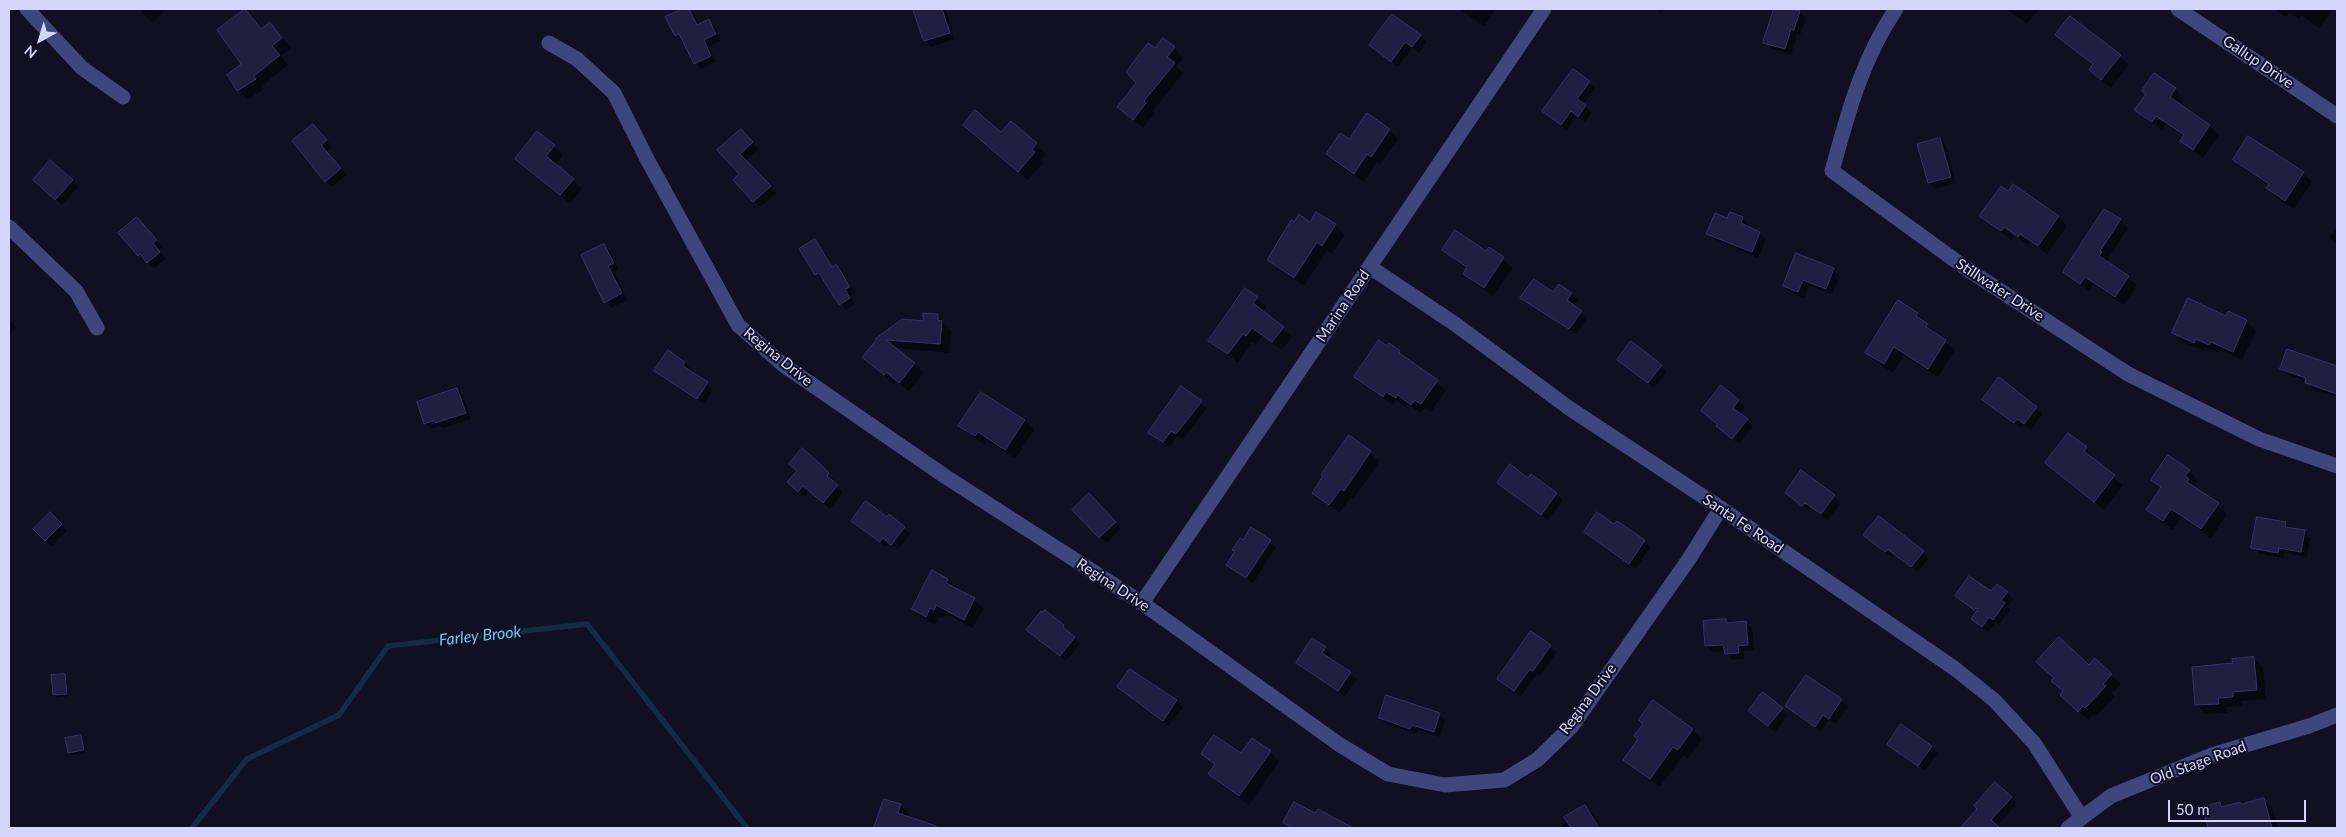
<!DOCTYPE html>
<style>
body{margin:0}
#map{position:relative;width:2346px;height:837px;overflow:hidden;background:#101022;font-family:Lato,sans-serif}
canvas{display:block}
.frame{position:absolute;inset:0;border:10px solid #d5d6fb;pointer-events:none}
.north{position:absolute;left:15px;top:15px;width:50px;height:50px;-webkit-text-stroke:4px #101022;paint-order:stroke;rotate:219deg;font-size:14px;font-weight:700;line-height:20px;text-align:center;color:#d5d6fb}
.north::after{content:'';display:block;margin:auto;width:18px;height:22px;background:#d5d6fb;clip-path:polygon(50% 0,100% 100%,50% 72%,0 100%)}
.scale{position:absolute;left:2168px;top:800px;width:138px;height:22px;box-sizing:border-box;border:2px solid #d5d6fb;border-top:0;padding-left:6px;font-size:15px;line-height:18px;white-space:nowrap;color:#d5d6fb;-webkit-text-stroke:4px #101022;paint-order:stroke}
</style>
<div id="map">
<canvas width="2346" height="837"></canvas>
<div class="frame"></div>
<div class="north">N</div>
<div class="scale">50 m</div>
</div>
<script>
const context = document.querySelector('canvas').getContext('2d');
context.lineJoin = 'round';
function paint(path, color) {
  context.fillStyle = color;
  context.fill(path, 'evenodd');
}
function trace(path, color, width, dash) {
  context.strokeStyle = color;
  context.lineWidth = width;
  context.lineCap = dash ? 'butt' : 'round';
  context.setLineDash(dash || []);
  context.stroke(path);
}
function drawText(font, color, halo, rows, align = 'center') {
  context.font = font + ' Lato,sans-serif';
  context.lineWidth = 4;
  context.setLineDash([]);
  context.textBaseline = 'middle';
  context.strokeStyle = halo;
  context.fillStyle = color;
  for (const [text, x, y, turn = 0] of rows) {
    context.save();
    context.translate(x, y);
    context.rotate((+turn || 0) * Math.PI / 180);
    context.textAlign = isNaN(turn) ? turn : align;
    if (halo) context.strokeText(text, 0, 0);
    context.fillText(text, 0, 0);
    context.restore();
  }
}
paint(new Path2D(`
 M138,9H166L153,23Z
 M686,9L694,14L700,25L709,21L715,27L721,41L709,47L716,62L701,69L695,63L683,41L682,42L676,35L667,18Z
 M915,9H946L955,39L931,47L925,41Z
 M1459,9H1496L1484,26Z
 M1655,9H1665L1661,13Z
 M1775,9H1788L1800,12L1806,18L1800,35L1797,34L1791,55L1771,48L1765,42Z
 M2006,9H2039L2027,24Z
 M2274,9H2333L2319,28L2302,16L2299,19L2289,13L2286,17Z
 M245,11L262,30L270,23L291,48L281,56L288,65L262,86L264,89L247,100L238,90L243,64Z
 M2057,35L2120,56L2129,65L2111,88L2090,70L2094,65Z
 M1420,36L1426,42L1419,53L1412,48L1398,67L1371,45Z
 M1174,48L1183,58L1176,66L1183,73L1153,111L1155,113L1143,128L1118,106L1137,82L1155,50Z
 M1573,70L1595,88L1583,105L1592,112L1585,122L1577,116L1567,130L1544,111Z
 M2175,89L2184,99L2180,105L2209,126L2219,135L2203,158L2181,141L2184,137L2166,124L2162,130L2136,109L2147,94Z
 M1011,122L1046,154L1041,160L1044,162L1028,180L974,134H1001Z
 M1389,130L1398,139L1380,165L1377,162L1364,182L1337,164L1327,154L1349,141Z
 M319,131L332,147L326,152L346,175L332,187L326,181Z
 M747,136L758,149L745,161L776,193L760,207L754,201L740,174L719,150Z
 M1940,139L1946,145L1956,183L1935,189L1929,183Z
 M554,146L563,155L555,165L582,189L570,204L516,159Z
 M2234,160L2303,173L2312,182L2294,209L2277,198L2267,188L2269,186L2244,169Z
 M72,181L78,187L62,205L41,186Z
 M2009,192L2058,217L2067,226L2047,254L2030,242L2028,245L2014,235L2011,240L1981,216Z
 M1317,213L1335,225L1345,235L1332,254L1327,251L1304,286L1278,269L1268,260L1310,223Z
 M1730,213L1743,218L1749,225L1748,228L1760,233L1766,239L1758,258L1714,239L1708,233L1728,220Z
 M2120,220L2128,228L2108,259V264L2137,285L2124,305L2093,285L2089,291L2064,272Z
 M143,224L162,247L158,250L166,259L154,268L139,255Z
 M2337,228V245L2330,237Z
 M815,241L833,267L836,266L842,272L855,293L850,296L855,304L846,310L825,279L822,280L816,274L801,250Z
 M604,245L610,251L619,270L614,272L627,300L611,308L605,302Z
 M1489,249L1513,268L1493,296L1474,283L1464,273L1467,269L1443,250L1486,253Z
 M1797,255L1834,270L1840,276L1832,294L1809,285L1804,298L1790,292L1784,286Z
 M1560,285L1578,300L1573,306L1587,318L1576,334L1522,298L1554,294Z
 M1257,298L1266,307L1263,312L1292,337L1282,350L1262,336L1256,345L1252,342L1238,363L1210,340Z
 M2228,313L2246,321L2256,331L2242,360L2220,350L2219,353L2205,347L2204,351L2183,342L2173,332L2226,318Z
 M1917,314L1936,335L1955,350L1938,377L1904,356L1893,373L1876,362L1866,352Z
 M938,316L951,331L949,353L895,348L924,373L909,391L896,381L894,384L864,357L877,339Z
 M9,319L17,327L9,335Z
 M1389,345L1446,390L1431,412L1425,408L1421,413L1407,404L1405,407L1396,400L1393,405L1365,386L1355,376Z
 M2287,351L2337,367V397L2312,389L2307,382L2288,375L2281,369Z
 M685,363L691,369L689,371L713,389L704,404L656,371Z
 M1625,365H1661L1667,372L1654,388Z
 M1721,387L1745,407L1739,414L1753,426L1739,444L1717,426Z
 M1181,388L1207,408L1183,439L1177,436L1170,447L1150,432Z
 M457,389L463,395L471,419L443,428L440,426L432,429L425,423Z
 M981,394L1025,421L1034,430L1015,459L987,440L984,445L960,426Z
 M1984,400L2036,408L2042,414L2031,430L2024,425L2021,428Z
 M1349,437L1380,461L1353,499L1351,497L1339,513L1313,492Z
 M2086,448L2095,457L2093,460L2123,485L2104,510L2047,463Z
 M2189,471L2198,480L2194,486L2227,514L2211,538L2181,517L2173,530L2147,510L2162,489L2153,480Z
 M1802,472L1841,502L1828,520L1811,508L1809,511L1786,493Z
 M828,474L834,480L832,482L843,492L830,509L809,491L805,497L795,488Z
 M1531,475L1563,500L1548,520L1498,483L1528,479Z
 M1089,495L1121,529L1106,543L1073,510Z
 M50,514L67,531L51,546L35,529Z
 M887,519L904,528L910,534L898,550L889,543L886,547L852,521Z
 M1617,522L1650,547L1636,569L1585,532L1615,526Z
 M2286,524L2291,529L2304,532L2310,538L2307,557L2284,553V558L2259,554L2252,547Z
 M1243,541H1270L1276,547L1253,583L1228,565Z
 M1871,541L1923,552L1929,558L1918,572L1894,554L1892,557Z
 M948,580L984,608L973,628L946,614L943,618L940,617L935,625L923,618L913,609Z
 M2007,592L2013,599L2007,607L2010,610L1999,625L1996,622L1988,632L1972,619L1977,613L1957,596Z
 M1046,612L1064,626L1080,644L1066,661L1034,636Z
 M1725,620L1729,624L1746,622L1752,629L1754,650L1744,651V659L1732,660L1725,651L1712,652L1706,646Z
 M1531,632L1557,652L1540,676L1537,674L1521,696L1498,679Z
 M1325,648L1332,654L1329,658L1357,679L1345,696L1297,663Z
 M2254,658L2263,668L2266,699L2242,701V706L2227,707V713L2206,714L2196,705L2234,665Z
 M2095,660L2121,684L2112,693L2115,696L2096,716L2093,714L2088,720L2071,704L2055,679L2089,666Z
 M65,675L67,678L69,696L57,698L54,695Z
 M1806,676L1848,706L1836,724L1829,720L1821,732L1786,706Z
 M1119,687L1177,701L1183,707L1169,726Z
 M1763,694L1788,715L1775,732L1756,717Z
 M1439,714L1445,720L1440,737L1418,730L1417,734L1386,724L1380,718Z
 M1901,726L1938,753L1925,771L1889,744Z
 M1692,730L1702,739L1688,758L1683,755L1660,787L1624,759Z
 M80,736L83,739L86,752L71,755L69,753Z
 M1270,752L1279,761L1249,805L1219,783L1209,774L1215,766L1203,754L1241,755Z
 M2011,798L2017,804L1996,827L1998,828H1961L1979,809Z
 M2263,799L2273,809L2278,828H2273L2268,809H2265L2271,828H2209L2204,808L2220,803L2224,808L2240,803L2242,805Z
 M885,800L901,805L910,815L909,818L936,828H876Z
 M1585,806L1594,816L1602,828H1557L1568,821Z
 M1316,815L1347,826L1349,828H1290L1285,823Z`), '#0007');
trace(new Path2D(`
 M192,828L247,759L339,715L388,646L587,624L747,828`), '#122c44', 5.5);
const building = new Path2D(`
 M245,9L261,29L270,22L282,38L272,46L280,55L254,76L256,79L237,91L227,75L241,64L217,30Z
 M683,9H689L697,25L709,19L716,34L704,40L711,56L694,64L679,34L675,36L665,17Z
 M913,9H942L950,33L924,41Z
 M1774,9H1792L1800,11L1794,30L1791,29L1785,49L1763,43Z
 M1392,14L1421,35L1412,47L1405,42L1391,62L1369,45Z
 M2070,16L2121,55L2101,80L2089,70L2093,64L2055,35Z
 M1163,38L1175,47L1167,57L1175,63L1144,101L1146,103L1133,120L1117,107L1136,83L1126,72L1148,43L1155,48Z
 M1573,69L1590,81L1577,99L1586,105L1578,117L1571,111L1561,125L1542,111Z
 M2154,73L2176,88L2170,97L2210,125L2193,150L2180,141L2184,135L2156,116L2152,122L2134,110L2146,94L2142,91Z
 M975,110L1001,132L1011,121L1037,143L1032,150L1035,152L1018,172L963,125Z
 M1367,113L1390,129L1371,157L1367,154L1354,174L1326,154L1340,133L1349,139Z
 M313,124L327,140L321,145L341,168L325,182L292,141Z
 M741,129L753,142L740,154L771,186L753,202L733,180L739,174L717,150Z
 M537,131L555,145L546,156L574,179L560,195L515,159Z
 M2248,136L2304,172L2285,201L2266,188L2269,184L2233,160Z
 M1940,138L1951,177L1928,183L1917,144Z
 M50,160L73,180L55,200L33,180Z
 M2013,184L2059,216L2038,246L2020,234L2018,237L2004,227L2001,231L1979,216L2001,186L2008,191Z
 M2104,209L2121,219L2100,251L2102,252L2099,256L2129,276L2115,297L2085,277L2080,284L2063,272Z
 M1316,212L1336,224L1322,246L1317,242L1294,278L1267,260L1291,220L1294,222L1299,214L1310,222Z
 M1730,212L1743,217L1741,223L1760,232L1752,252L1706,234L1715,213L1727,218Z
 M137,217L157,240L153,243L160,252L147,263L140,254L138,256L118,233Z
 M1455,230L1486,251L1489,247L1504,257L1484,288L1463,274L1467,267L1442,250Z
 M815,239L832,267L836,264L850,287L845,289L850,298L839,305L819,273L815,275L799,249Z
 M604,244L614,263L608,266L622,293L604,303L581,255Z
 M1796,253L1834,268L1826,289L1803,280L1798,292L1783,286Z
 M1534,279L1553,292L1559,284L1572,293L1567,300L1582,311L1569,329L1520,298Z
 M1245,288L1258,297L1253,303L1284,327L1272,342L1252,328L1246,336L1243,334L1228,354L1208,341Z
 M2188,298L2226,316L2228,311L2247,320L2233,352L2211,342L2209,345L2196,339L2194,343L2172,333Z
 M1898,300L1918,313L1916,316L1928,324L1926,327L1946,340L1928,369L1894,347L1884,364L1865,353Z
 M923,313L938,314V320L942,321L940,344L886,340L915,363L899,383L886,372L884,375L862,357L877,339H875L902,319L923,321Z
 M1379,340L1387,346L1389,343L1400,351L1399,353L1438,380L1421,404L1415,400L1411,405L1398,395L1396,398L1386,392L1383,397L1354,377Z
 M1631,341L1662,365L1648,383L1617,360Z
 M2287,349L2337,366V394L2305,383L2306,378L2280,369Z
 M668,350L685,362L683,366L708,382L697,399L654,371Z
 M1999,377L2037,407L2024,424L2017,419L2014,423L1982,400Z
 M1721,385L1739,400L1733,408L1748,419L1732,439L1716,426L1717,424L1701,411Z
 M1181,386L1202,401L1176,434L1171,431L1163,442L1148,433Z
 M457,388L466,413L435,423V420L424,424L417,402Z
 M981,392L1025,420L1005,450L978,432L975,436L958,426Z
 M2068,433L2087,447L2084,451L2115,475L2094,502L2045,463Z
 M1349,435L1371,451L1344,491L1341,489L1329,505L1312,493L1323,476L1321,475Z
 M802,448L817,461L829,473L827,476L838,485L823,503L803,486L798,492L787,482L797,471L789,464Z
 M2168,455L2190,470L2185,476L2189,479L2187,482L2219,503L2201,529L2171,509L2163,521L2146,510L2161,487L2151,480Z
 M1510,464L1528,478L1531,474L1557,493L1541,515L1497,483Z
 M1801,470L1835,495L1821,514L1805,503L1802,506L1785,493Z
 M1089,493L1116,522L1099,538L1072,510Z
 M866,501L887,517L889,514L905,527L891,545L883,538L880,542L851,521Z
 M50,512L62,524L45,541L33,529Z
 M1597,512L1614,524L1617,521L1645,540L1629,564L1584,532Z
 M1879,516L1924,551L1911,567L1887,549L1885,552L1863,535Z
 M2257,517L2286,522L2285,527L2305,530L2301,552L2279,548L2278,553L2251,548Z
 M1251,527L1271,540L1246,578L1226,565L1235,551L1232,550L1240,538L1243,540Z
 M932,570L948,579L946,583L975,598L964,620L936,605L934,610L930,608L926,617L912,609Z
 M1969,576L1991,591L1997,584L2008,592L2001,600L2005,603L1993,620L1989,617L1982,627L1971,619L1978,609L1976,608L1974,610L1955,596Z
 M1045,610L1064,625L1063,627L1075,637L1060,656L1026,630L1041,611L1043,612Z
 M1726,619V623L1746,621L1748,645L1738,646L1739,653L1725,654L1723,645L1705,646L1703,621Z
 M1531,631L1551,645L1533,671L1530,669L1514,691L1497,679Z
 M2059,637L2089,665L2095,658L2112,674L2103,684L2106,686L2085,708L2083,706L2078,712L2060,695L2063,691L2051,681L2054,678L2036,662Z
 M1312,638L1326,647L1322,653L1351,672L1338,691L1296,663Z
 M2254,657L2257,690L2233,692V697L2218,698L2219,704L2195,705L2192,667L2233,663L2232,659Z
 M1130,669L1177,700L1163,721L1117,687Z
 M65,674L67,694L53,695L51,675Z
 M1806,675L1842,699L1829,719L1823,715L1815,727L1785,706Z
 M1763,692L1783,708L1768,726L1748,711Z
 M1386,695L1440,713L1434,732L1412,725L1410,729L1379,718Z
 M1653,700L1693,729L1678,750L1673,747L1650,779L1623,760L1638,739L1634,736L1643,724L1639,720Z
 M1901,724L1932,746L1918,766L1887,745Z
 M81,735L84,750L68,753L65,738Z
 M1214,735L1241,753L1252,738L1271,751L1239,796L1208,774L1215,764L1201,754Z
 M1995,782L2012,797L1991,820L2000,828H1960L1977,809L1974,806Z
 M2264,798L2272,828H2208L2202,807L2220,802L2221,807L2240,802L2241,804Z
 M884,799L901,804L898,813L936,826V828H874Z
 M1294,802L1315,813L1318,809L1353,828H1293L1283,823Z
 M1585,805L1599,828H1571L1564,817Z`);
paint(building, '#201e41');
trace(building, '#35326b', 1);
trace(new Path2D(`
 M27,9L82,68L123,97
 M1896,9C1862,59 1848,113 1832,171L1967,269L2128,374L2259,439L2337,466
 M2178,9L2337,116
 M549,43L577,59L614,93L647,159L738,325L782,364L946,477L1142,603L1340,745L1388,774L1445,785L1504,780L1537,760L1572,726L1689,559L1721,508
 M9,227L76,291L97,328
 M1370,267L1455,324L1569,408L1713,503L1954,668L1994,700L2034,743L2082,818
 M1142,603L1544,9
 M2068,828L2111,796L2212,755L2309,726L2337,715`), '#3f467d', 15);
drawText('15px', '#d5d6fb', '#101022', [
 ["Gallup Drive",2258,62,34],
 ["Stillwater Drive",2000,290,33],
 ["Marina Road",1343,306,-56],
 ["Regina Drive",778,357,39],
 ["Santa Fe Road",1743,524,34],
 ["Regina Drive",1113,585,33],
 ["Regina Drive",1588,699,-53],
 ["Old Stage Road",2198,763,-20]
]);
drawText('italic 16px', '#6cc8f2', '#101022', [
 ["Farley Brook",480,636,-6]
]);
</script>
